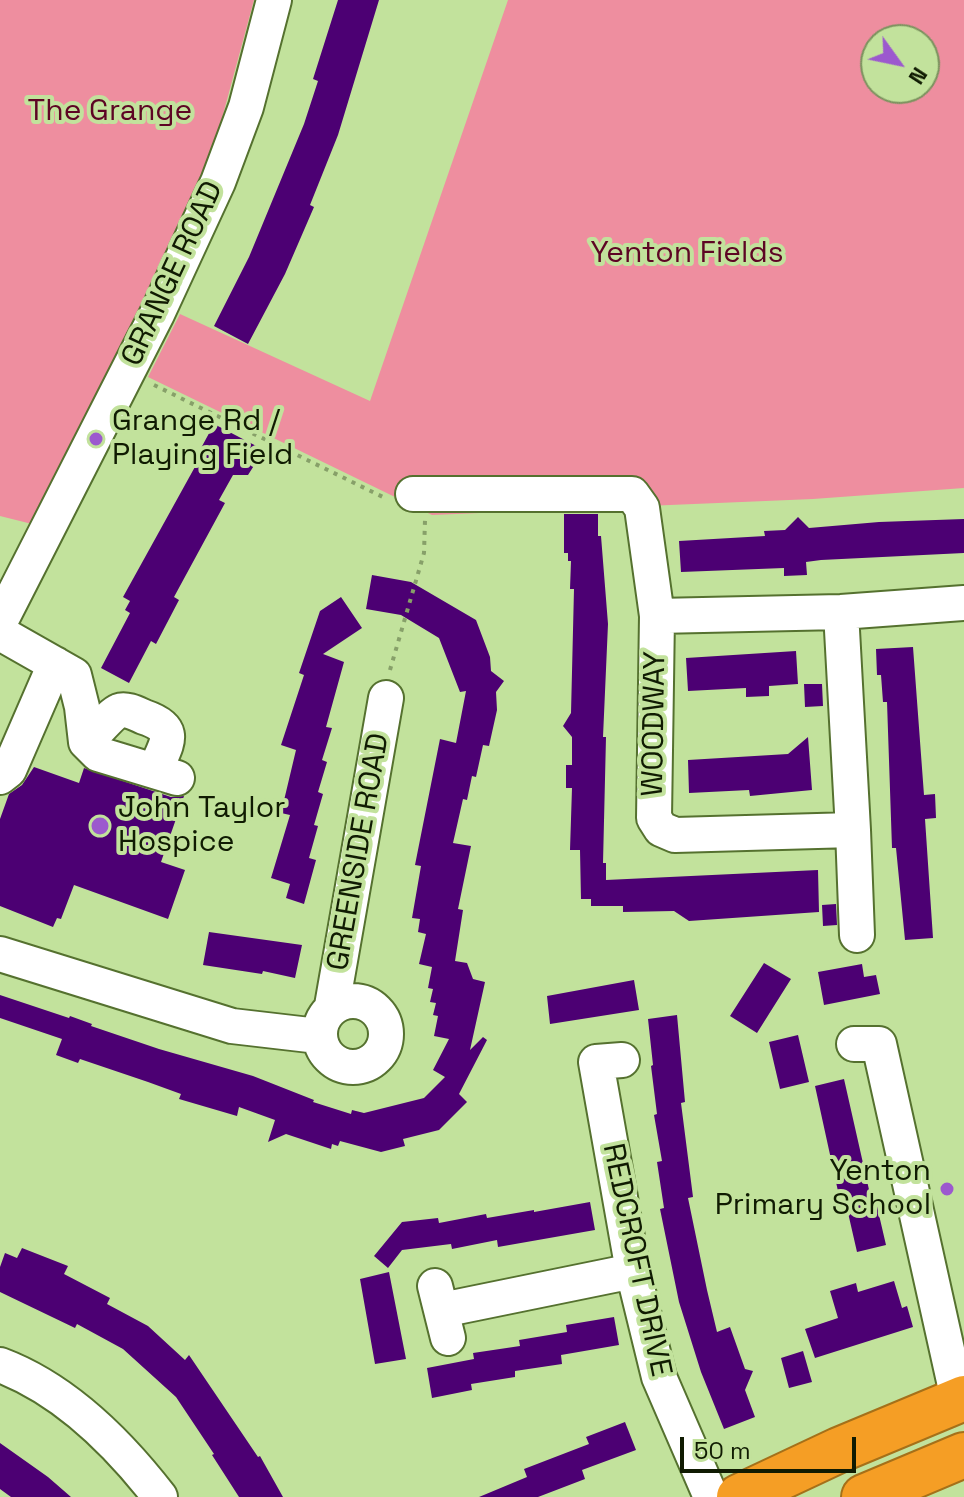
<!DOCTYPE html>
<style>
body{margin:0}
#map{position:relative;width:964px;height:1497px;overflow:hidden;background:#c2e29c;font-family:"Space Grotesk",sans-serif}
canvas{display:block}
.north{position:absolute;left:860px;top:24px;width:80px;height:80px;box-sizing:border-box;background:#c2e29c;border:2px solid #7b925e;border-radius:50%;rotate:123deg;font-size:22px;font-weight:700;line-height:32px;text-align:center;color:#101b02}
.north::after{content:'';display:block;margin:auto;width:28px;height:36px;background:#9c59ce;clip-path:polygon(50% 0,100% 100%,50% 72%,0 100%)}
.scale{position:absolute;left:680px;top:1437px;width:176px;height:36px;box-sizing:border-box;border:4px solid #101b02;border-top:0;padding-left:10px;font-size:24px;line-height:28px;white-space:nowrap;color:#101b02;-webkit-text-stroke:6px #c2e29c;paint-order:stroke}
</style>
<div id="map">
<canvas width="964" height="1497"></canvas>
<div class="north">N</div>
<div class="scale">50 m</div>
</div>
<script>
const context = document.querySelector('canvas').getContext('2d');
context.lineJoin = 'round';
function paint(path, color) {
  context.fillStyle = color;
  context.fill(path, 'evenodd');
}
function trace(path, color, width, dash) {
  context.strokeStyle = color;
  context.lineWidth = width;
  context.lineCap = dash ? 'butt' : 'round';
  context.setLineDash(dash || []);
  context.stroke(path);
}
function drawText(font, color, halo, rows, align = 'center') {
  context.font = font + ' "Space Grotesk",sans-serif';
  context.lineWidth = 8;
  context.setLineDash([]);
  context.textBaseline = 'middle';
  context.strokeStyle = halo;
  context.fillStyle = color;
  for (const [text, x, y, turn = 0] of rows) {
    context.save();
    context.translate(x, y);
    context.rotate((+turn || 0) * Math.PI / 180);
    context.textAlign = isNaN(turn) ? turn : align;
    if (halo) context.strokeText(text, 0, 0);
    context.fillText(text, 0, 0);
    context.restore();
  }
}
paint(new Path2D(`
 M0,0H254L208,170L109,387L36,525L0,516Z
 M508,0H964V488L813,499L432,515L148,377L180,314L370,401ZM876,40H924V88H876Z`), '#ee8e9f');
paint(new Path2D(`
 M338,0H379L338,135L310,205L314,207L285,274L248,344L214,326L249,257L304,124L318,81L313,79Z
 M214,424L264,450L248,475H233L219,500L225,503L174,597L179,600L156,644L151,641L129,683L101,668L130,613L125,610L130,601L123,597L196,465L193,463Z
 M564,514H598V536H601L608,624L603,737H606L603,863H606V880L818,870L819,912L689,921L674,911L623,912V906H591V899H581L580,850H570L572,788H566V765H572V737L563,726L571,713L574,589H570L571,561H568V553H564Z
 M798,517L809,528L879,522L964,519V553L821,560L806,562L807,575L784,576V568L681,572L679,541L765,536L764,531L785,530Z
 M372,575L411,582L476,620L490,657L491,671L504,681L496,692L497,710L489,746L483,745L476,777L472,776L467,800L463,799L453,843L471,846L458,909L463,910L455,961L467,963L473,979L485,982L470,1050L483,1037L487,1040L459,1094L467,1102L439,1130L403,1139L405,1146L381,1152L340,1141L338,1146L332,1144L331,1149L286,1134L268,1142L275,1120L239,1107L237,1116L179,1099L181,1094L148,1082L80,1059L78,1063L56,1055L62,1039L0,1018V995L69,1018L70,1016L92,1024L91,1026L159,1049L253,1076L314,1100L313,1102L351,1114L352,1110L364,1113L424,1098L445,1077L433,1070L449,1039L434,1036L438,1016L433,1015L436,1003L430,1002L433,989L428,988L432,967L419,964L426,934L418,932L420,919L412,918L421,866L415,865L440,739L456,743L466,691L460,692L439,638L401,615L366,609Z
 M341,597L362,628L323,654L344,662L326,727L332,728L322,760L327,762L318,792L323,794L314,825L318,826L309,858L316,860L304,904L286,898L290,884L271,878L290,815L281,813L296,750L281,745L304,675L299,673L320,611Z
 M913,647L924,795L935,794L936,818L925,819L933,938L905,940L896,848H892L887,702H883L881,675H877L876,649Z
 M796,651L798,684L769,686V696L746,697V688L688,691L686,658Z
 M804,684H822L823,706L805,707Z
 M808,737L812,790L750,796L749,790L689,793L688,760L788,754Z
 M34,767L79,783L84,768L171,797L184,796L161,862L185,870L168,919L74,885L61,919L57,918L53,927L0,906V819L9,794L22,785Z
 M836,904L837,925L823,926L822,905Z
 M209,932L302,945L295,978L263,971L262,974L203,965Z
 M764,963L791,979L757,1033L730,1016Z
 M862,964L864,977L876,975L880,994L824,1005L818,972Z
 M634,980L639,1010L550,1024L547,996Z
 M677,1015L685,1102L681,1103L693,1197L688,1198L707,1290L717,1332L730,1327L745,1369L753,1371L745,1390L755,1417L724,1429L701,1372L679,1302L660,1209L664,1208L657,1162L662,1161L654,1115L657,1114L651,1066L653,1065L648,1019Z
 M798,1035L809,1082L780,1089L769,1042Z
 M844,1079L872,1203L876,1202L886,1245L857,1252L846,1204L841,1205L815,1086Z
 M590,1202L595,1230L498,1247L497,1240L452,1249L451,1244L402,1250L388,1268L374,1256L402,1222L438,1218L439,1223L486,1214L487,1218L534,1210V1212Z
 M22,1248L68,1266L64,1274L110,1298L107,1304L148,1326L185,1360L189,1355L258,1457L260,1456L283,1497H239L212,1455L214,1454L176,1397L123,1349L77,1324L75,1328L0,1292V1267L5,1253L17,1258Z
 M389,1272L406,1359L375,1364L360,1279Z
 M894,1281L902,1308L907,1306L913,1327L815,1358L805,1329L838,1318L830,1291L856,1283L858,1292Z
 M614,1317L619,1345L561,1355L562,1364L515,1371V1377L471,1384L472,1390L432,1398L427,1368L474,1359L473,1353L520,1346L519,1340L567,1332L566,1325Z
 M803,1351L812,1382L789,1388L781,1358Z
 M625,1422L636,1450L582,1470L585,1479L538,1497H479L527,1477L524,1469L589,1444L586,1437Z
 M0,1443L48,1477L71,1497H11L0,1489Z`), '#4c0073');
const minor = new Path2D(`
 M413,494H632L642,508L657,616L654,818L661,829L675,835L853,830L841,612
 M657,616L841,612L964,603
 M0,622L157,314L218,182L246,107L274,0
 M0,633L74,675L82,707L86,742L98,754L177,778
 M86,742C94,735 111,714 119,711C126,708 137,714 144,717C180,729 166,743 155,771
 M0,777L9,770L55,664
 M853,830L857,935
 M0,954L232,1026L318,1036
 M320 1034a33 33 0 1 1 66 0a33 33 0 1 1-66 0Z
 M332,1006L386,698
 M854,1044H879L954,1381L961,1399
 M622,1060L596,1062L633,1271L659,1377L711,1497
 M435,1286L448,1338
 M442,1310L633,1271
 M0,1365C64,1389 119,1444 160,1497`);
const highway = new Path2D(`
 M739,1497L839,1450L964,1398
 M864,1497L964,1455`);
trace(minor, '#55712f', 38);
trace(highway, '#a57019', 48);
trace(new Path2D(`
 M154,385L387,499
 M390,670L424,553L425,520`), '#87a069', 4, [4, 6]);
trace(minor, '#fff', 34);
trace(highway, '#f59e25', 44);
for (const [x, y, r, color] of [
 [96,439,8,"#9c59ce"],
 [100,826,10,"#9c59ce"],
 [947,1189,8,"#9c59ce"]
]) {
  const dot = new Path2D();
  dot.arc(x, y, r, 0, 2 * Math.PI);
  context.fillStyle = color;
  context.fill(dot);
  trace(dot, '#c2e29c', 3);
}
drawText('30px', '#5d0524', '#c2e29c', [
 ["The Grange",110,112],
 ["Yenton Fields",687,254]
]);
drawText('30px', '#101b02', '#c2e29c', [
 ["GRANGE ROAD",173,274,-65],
 ["WOODWAY",655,724,-89],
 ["GREENSIDE ROAD",359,852,-80],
 ["REDCROFT DRIVE",636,1260,78]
]);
drawText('30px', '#101b02', '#c2e29c', [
 ["Grange Rd /",112,422],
 ["Playing Field",112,456],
 ["John Taylor",118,809],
 ["Hospice",118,843],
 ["Yenton",931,1172,"right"],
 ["Primary School",931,1206,"right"]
], 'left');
</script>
